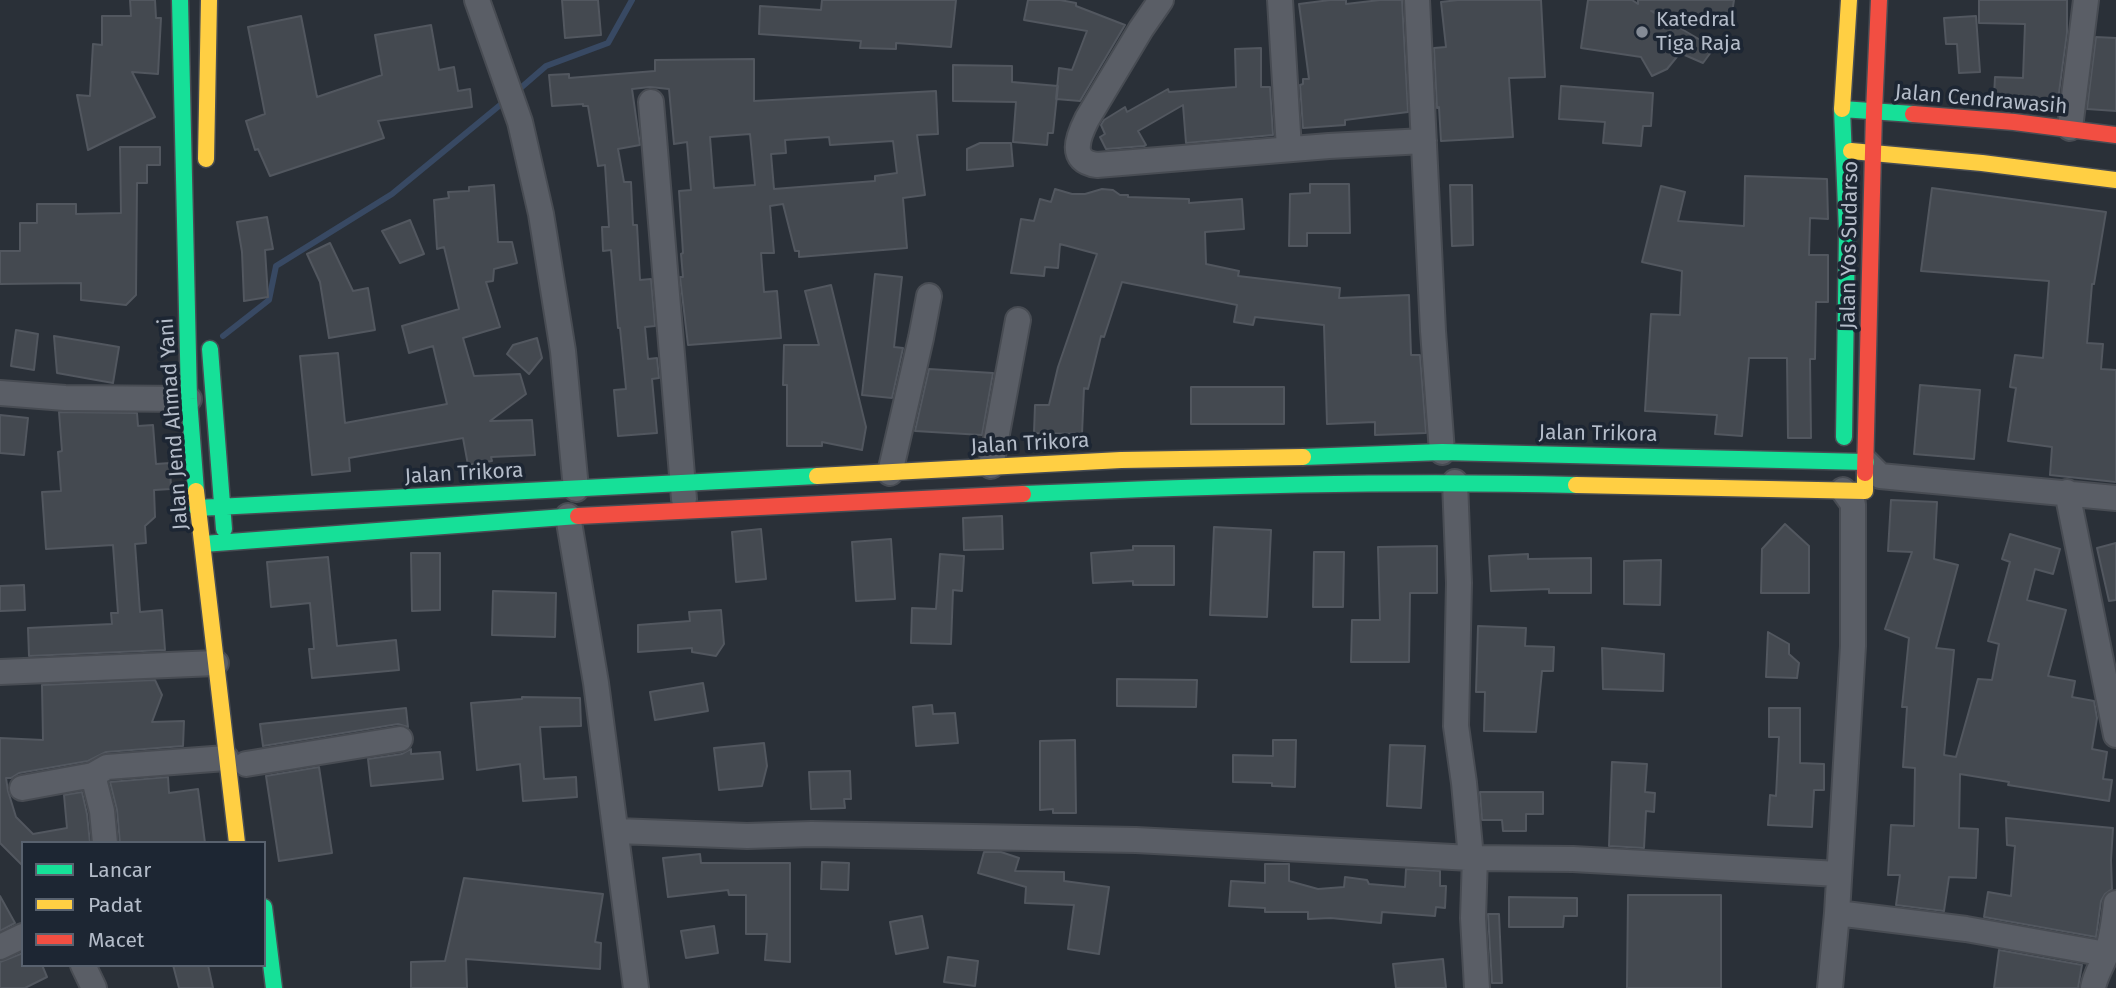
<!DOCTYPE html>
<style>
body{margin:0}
#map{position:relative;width:2116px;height:988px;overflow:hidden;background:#2a3038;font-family:"Fira Sans",sans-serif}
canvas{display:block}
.legend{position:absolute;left:21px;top:841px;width:245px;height:126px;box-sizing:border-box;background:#1d2633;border:2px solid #59626f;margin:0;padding:9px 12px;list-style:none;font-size:21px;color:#b4bcc9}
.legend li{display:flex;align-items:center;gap:14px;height:35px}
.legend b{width:35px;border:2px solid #59626f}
</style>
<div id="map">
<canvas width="2116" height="988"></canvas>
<ul class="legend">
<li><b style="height:9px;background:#16e098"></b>Lancar</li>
<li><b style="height:9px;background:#ffcf43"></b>Padat</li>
<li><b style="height:9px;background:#f24e42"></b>Macet</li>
</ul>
</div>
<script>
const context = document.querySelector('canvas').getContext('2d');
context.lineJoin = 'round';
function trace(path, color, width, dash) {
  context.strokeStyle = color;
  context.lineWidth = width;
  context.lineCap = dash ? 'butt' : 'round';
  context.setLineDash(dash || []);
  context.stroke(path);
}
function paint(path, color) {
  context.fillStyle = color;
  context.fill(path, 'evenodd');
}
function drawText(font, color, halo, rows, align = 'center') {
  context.font = font + ' "Fira Sans",sans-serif';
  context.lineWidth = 7;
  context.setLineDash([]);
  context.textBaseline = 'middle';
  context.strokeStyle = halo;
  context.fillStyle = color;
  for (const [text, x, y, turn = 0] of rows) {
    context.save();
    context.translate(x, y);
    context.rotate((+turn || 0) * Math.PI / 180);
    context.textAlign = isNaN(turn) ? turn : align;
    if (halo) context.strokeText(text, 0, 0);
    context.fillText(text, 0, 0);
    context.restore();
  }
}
trace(new Path2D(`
 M516,92L546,66L608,43L632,0
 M223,336L269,300L276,266L392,194L505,101`), '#384963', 6);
const building = new Path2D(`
 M130,0H155L156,18H161L158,74L132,72L155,117L88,150L77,95L90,96L93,44L102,45V16H131Z
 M562,0H598L601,35L565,38Z
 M822,0H956L951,47L896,43V49L860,48L861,41L759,34L760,6L821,10Z
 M1028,0H1060L1076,3V6L1125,25L1080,101L1056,99L1059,68L1072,70L1087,31L1024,20Z
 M1330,0H1346V4L1380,0H1402L1408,112L1345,120V125L1303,128L1300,85L1303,84V79H1309L1299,4Z
 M1458,0H1541L1545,77L1509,78L1513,137L1441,141L1439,107L1437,108L1434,48L1446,47L1441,2Z
 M1588,0H1632L1638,4V0H1734L1730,25L1651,11L1714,48L1703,63L1680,53L1667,69L1652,76L1641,57L1581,48Z
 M1979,0H2067V33L2058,100L1994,97L1995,77L2023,78L2025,24L1979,23Z
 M301,16L317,97L382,75L375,35L431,25L439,70L454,67L458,91L470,89L472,107L378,121L384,138L270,176L258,149L255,150L246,121L265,114L248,27Z
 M1976,16L1980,72L1959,73L1957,44H1946L1944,18Z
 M2096,37L2116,38V111L2087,109Z
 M1261,48V87H1270L1273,135L1186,143L1183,105L1138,131L1146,145L1144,146L1106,149L1100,137L1105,134L1101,125L1104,120L1125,107L1127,112L1168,89L1169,92L1236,87L1235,49Z
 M754,59V101L936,91L938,134L917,135L925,195L903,198L907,248L799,257V251H795L783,204L770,206L774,253H761L764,292L777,291L781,338L688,345L680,277H683L681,254L683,253L679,191L691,190L687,142L674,144L669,89L650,87L632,89L640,145L618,149L624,182H631L633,225H637L640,280L651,279L655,326L645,327L648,359L657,358L659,378L652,379L657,433L618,436L614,390L626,389L620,328H618L611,250L603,251L602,227H609L605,165L598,166L588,106H583V104L552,106L549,75L569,74V78L655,71V60ZM750,134L755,185L714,188L710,137ZM829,137L830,145L893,141L897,173L875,176V181L774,189L771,154L786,153L785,140Z
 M953,65L1012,66V82L1058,86L1053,133H1048L1047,145L1013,142L1016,102L953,101Z
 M1561,86L1653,93L1651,126H1643L1641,146L1603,143L1605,122L1559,119Z
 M980,143H1011L1013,166L967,170V149Z
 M120,147H160V165H147V183H137L136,295L126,305L81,300V283L0,284V251H20V223H37V204H76V214L121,213Z
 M1745,176L1827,179L1828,219L1810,218L1809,255H1828V302H1816L1815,359H1810L1811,438H1788L1787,358H1749L1742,436L1715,434L1717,415L1645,411L1651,314L1680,315L1682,271L1642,262L1661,186L1685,192L1678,221L1744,226Z
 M1310,184H1349L1350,233H1307V246H1289L1290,194L1310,193Z
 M494,185L498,242H512L517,263L494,269L493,281L486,282L500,327L463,338L474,376L520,374L526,394L490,421L532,420L535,455L491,457L492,461L468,465L463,438L349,458L350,471L312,475L300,356L338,353L345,423L447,404L433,346L409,353L402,326L459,309L444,247L437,249L434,200L449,198L448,192L469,191V187Z
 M1450,185H1472L1473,245L1452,246Z
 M1932,188L2106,212L2094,284H2092L2087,343L2103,344L2101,369L2116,370V482L2050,475L2052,447L2008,441L2016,388L2010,387L2015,355L2043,358L2049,281L1921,271Z
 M1055,189L1072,194H1085L1102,189L1113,190L1120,195H1128V197L1189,199V203L1242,199L1244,229L1205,232L1206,264L1239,271L1238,276L1340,288L1339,298L1409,295L1411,355H1420L1426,433L1375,435V422L1327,424L1324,325L1255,317L1253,325L1234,322L1237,305L1122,282L1104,337L1101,336L1088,389L1084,388L1082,434L1034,433L1035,405H1049L1058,367L1097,254L1060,244L1058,268L1045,267L1044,276L1011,273L1021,219L1034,221L1040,199L1051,202Z
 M267,217L273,249L265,250L268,297L244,301L242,252L237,222Z
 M410,220L424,254L400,263L382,231Z
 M330,243L353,291L368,288L375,330L329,338L320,282L307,254Z
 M875,274L902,277L894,347L903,348L892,398L862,395Z
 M831,285L866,427L862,450L822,442V446H787V385H783L784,345H819L805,291Z
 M16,330L38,334L34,370L11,366Z
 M54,336L119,347L113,383L57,373Z
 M537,338L542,358L529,374L507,354L513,345Z
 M929,369L993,373L982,435L915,431Z
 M1920,385L1980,390L1974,459L1914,454Z
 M1191,387H1284V424H1191Z
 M59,412L137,413L138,426L153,425L156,464L170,463L171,489L154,490L155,517L145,526L146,543L135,544L140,612L162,610L165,650L29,656L28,628L112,624L111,613H118L113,545L46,549L42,492L61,491L58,452L62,451Z
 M0,415L28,418L24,455L0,453Z
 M1891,500L1937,502L1934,559L1958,565L1936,648L1954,650L1944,755L1956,757L1978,679L1992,680L1999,644L1988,641L2010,562L2002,559L2010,534L2060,549L2053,574L2035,569L2027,600L2066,610L2048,676L2075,681L2072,697L2094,701L2097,718L2092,749L2107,752L2103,779L2112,780L2109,801L2008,785L2009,782L1960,774L1959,828L1978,829L1976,878L1949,877L1944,911L1896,905L1900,875H1888L1891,825L1914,826L1915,768L1903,767L1907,707H1902L1909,638L1885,629L1912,552L1888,551Z
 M1002,516L1003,549L964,550L963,518Z
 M1785,524L1809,546V593H1761L1762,549Z
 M1214,527L1271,530L1267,617L1210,615Z
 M761,529L766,579L736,582L732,532Z
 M891,539L895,599L856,601L852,542Z
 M2116,543V600L2109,601L2097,548Z
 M1133,546H1174V585H1133V581L1093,583L1091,553L1133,550Z
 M1437,546V593H1410L1409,662H1351L1352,620H1380L1378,547Z
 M1314,552H1344L1343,607H1313Z
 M411,553H440V610L412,611Z
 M940,554L964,556L962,591L953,590L951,644L911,643L912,608L936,609Z
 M1528,554V559L1591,558V593H1549V589L1491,591L1489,556Z
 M328,557L337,646L396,640L399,670L312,678L309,649H314L310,603L271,607L267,562Z
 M1661,560L1660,605L1624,604V561Z
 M24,585L25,610L0,611V586Z
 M493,591L556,593L555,637L492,635Z
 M721,610L724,644L716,656L692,652V648L638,652V625L690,621L689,612Z
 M1478,626L1526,628L1525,646L1554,647L1553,671H1542L1536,732L1484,731L1485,692H1476Z
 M1768,632L1789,644V654L1799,663L1797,678L1766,677Z
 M1602,648L1664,654L1663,691L1603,689Z
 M1117,679L1197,680L1196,707L1117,706Z
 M155,680L162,695L152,722L184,721L183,746L106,752L88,761L19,773L11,778H6L8,791L16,817L33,834L67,828L64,795L82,792L87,814L90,843H23V866L0,843V738L43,740L42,685Z
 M703,683L708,711L655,720L650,692Z
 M522,697L580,698L581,726L540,727L544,779L576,777L577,797L523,801L520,764L477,770L471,703L522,699Z
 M932,705L933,714L955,713L958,743L916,746L913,707Z
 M406,708L408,727L398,724L263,746L260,724Z
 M1769,708H1800V763L1824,764V790H1814L1812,827L1768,825L1770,795L1776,796L1779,737H1769Z
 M1075,740L1076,813H1053V809L1040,810V741Z
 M1273,740H1296L1295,787L1272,786V783L1233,782V755L1273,756Z
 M764,743L767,766L762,786L719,790L714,748Z
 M1390,745L1425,746L1421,808L1387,806Z
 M411,749V754L440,752L443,779L371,786L368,759L402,754Z
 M1612,762L1647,764L1645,792L1655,793L1654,812L1646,811L1644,848L1609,846Z
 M319,767L332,853L279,861L266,776Z
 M850,771L851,799H844L845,808L811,809L809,772Z
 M168,777L169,793L198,789L205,843H120L117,810L110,782Z
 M1480,792H1543V814H1526V831H1503L1502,820H1482Z
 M2006,818L2113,828L2111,860L2112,889L2105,894L2101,901L2096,937L1984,917L1988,892L2011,896L2015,846L2007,845Z
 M984,852H1001L1019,858L1015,871L1064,872V881L1109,887L1099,954L1068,949L1074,905L1025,903L1026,887L978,873Z
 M700,854L701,863H790V962L765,960L767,934H746V895H729L728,890L668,897L663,858Z
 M822,862L849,863L848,890L821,889Z
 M1265,864H1289V881L1318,889L1344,887L1345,877L1367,880L1369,884L1405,887L1406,869L1440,871V886H1446L1445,908L1436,907L1435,916L1382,912L1381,923L1331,918L1308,919V912H1265V908L1229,906L1231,881L1265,883Z
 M464,878L603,894L595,942L601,943L600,969L466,959L467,988H411V962L445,961Z
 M1628,895H1721V988H1627Z
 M0,896L15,923L0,931Z
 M1509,897L1577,898V916H1564L1563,927H1509Z
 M1488,914H1499L1502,983H1492Z
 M922,916L928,948L896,954L890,922Z
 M714,926L718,953L686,958L681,931Z
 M1999,950L2082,965L2078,988H1994Z
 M23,953V965H42L47,977L25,988H0V962Z
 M948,957L978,961L975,986L944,982Z
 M1443,959L1446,988H1396L1393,964Z
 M173,965H208L213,988H179Z`);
paint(building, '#444950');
trace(building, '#52575f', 2);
const street = new Path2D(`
 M477,0L520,122L541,214L563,351L576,489
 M1161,0L1141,29L1087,119C1078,137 1068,161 1097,165L1329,146L1424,141
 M1280,0L1289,149
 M1417,0L1433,331L1442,452
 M651,102L684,499
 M2070,128L2086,0
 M0,393L65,398L189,399
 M1866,462L1880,476L2116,498
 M991,466L1018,320
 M890,473L921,338L929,296
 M1455,482L1459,583L1456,726L1464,783L1471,858
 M2067,492L2116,735
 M568,516L596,683L636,988
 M0,672L216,663
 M246,764L400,739
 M22,788L93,775
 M617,831L747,836L812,834L1136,840L1471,858L1573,859L1838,874
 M105,843L102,811L93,775L107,767L226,758
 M1475,857L1473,918L1477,988
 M1837,913L1966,929L2106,954
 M0,947L23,936
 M83,965L94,988
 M1830,988L1837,913L1853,646V504L1843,490
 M2093,988C2095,976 2101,967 2106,955C2112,939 2114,920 2116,903`);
const fast = new Path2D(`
 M180,0L189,399L196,491
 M210,349L224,529
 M1844,437L1847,232L1842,109L1913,114
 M1303,457L1442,452L1866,462
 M1023,494C1207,486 1392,480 1576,485
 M197,508L817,476
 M203,544L578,516
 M264,907L274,988`);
const slow = new Path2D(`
 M1842,109L1849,0
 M1851,151L1982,163L2116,180
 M206,159L209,0
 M817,476L1121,460L1303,457
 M1576,485L1865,491V473
 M196,491L237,843`);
const jam = new Path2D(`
 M1874,112L1879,0
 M1913,114L2014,122L2116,135
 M1865,473L1874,112
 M578,516L1023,494`);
trace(street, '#484c53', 28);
trace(fast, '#484c53', 19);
trace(slow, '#484c53', 19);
trace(jam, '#484c53', 19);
trace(street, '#5a5e66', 24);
trace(fast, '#16e098', 16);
trace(slow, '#ffcf43', 16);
trace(jam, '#f24e42', 16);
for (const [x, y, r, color] of [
 [1642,32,7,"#848b96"]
]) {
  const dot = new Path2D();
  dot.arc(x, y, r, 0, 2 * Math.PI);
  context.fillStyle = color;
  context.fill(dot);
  trace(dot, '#1d2633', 2.5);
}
drawText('21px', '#b4bcc9', '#1d2633', [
 ["Katedral",1656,20],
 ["Tiga Raja",1656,44]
], 'left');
drawText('21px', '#b4bcc9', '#1d2633', [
 ["Jalan Cendrawasih",1981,100,5],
 ["Jalan Yos Sudarso",1850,245,-89],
 ["Jalan Jend Ahmad Yani",174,424,-94],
 ["Jalan Trikora",1598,434,1],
 ["Jalan Trikora",1030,444,-3],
 ["Jalan Trikora",464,474,-3]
]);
</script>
